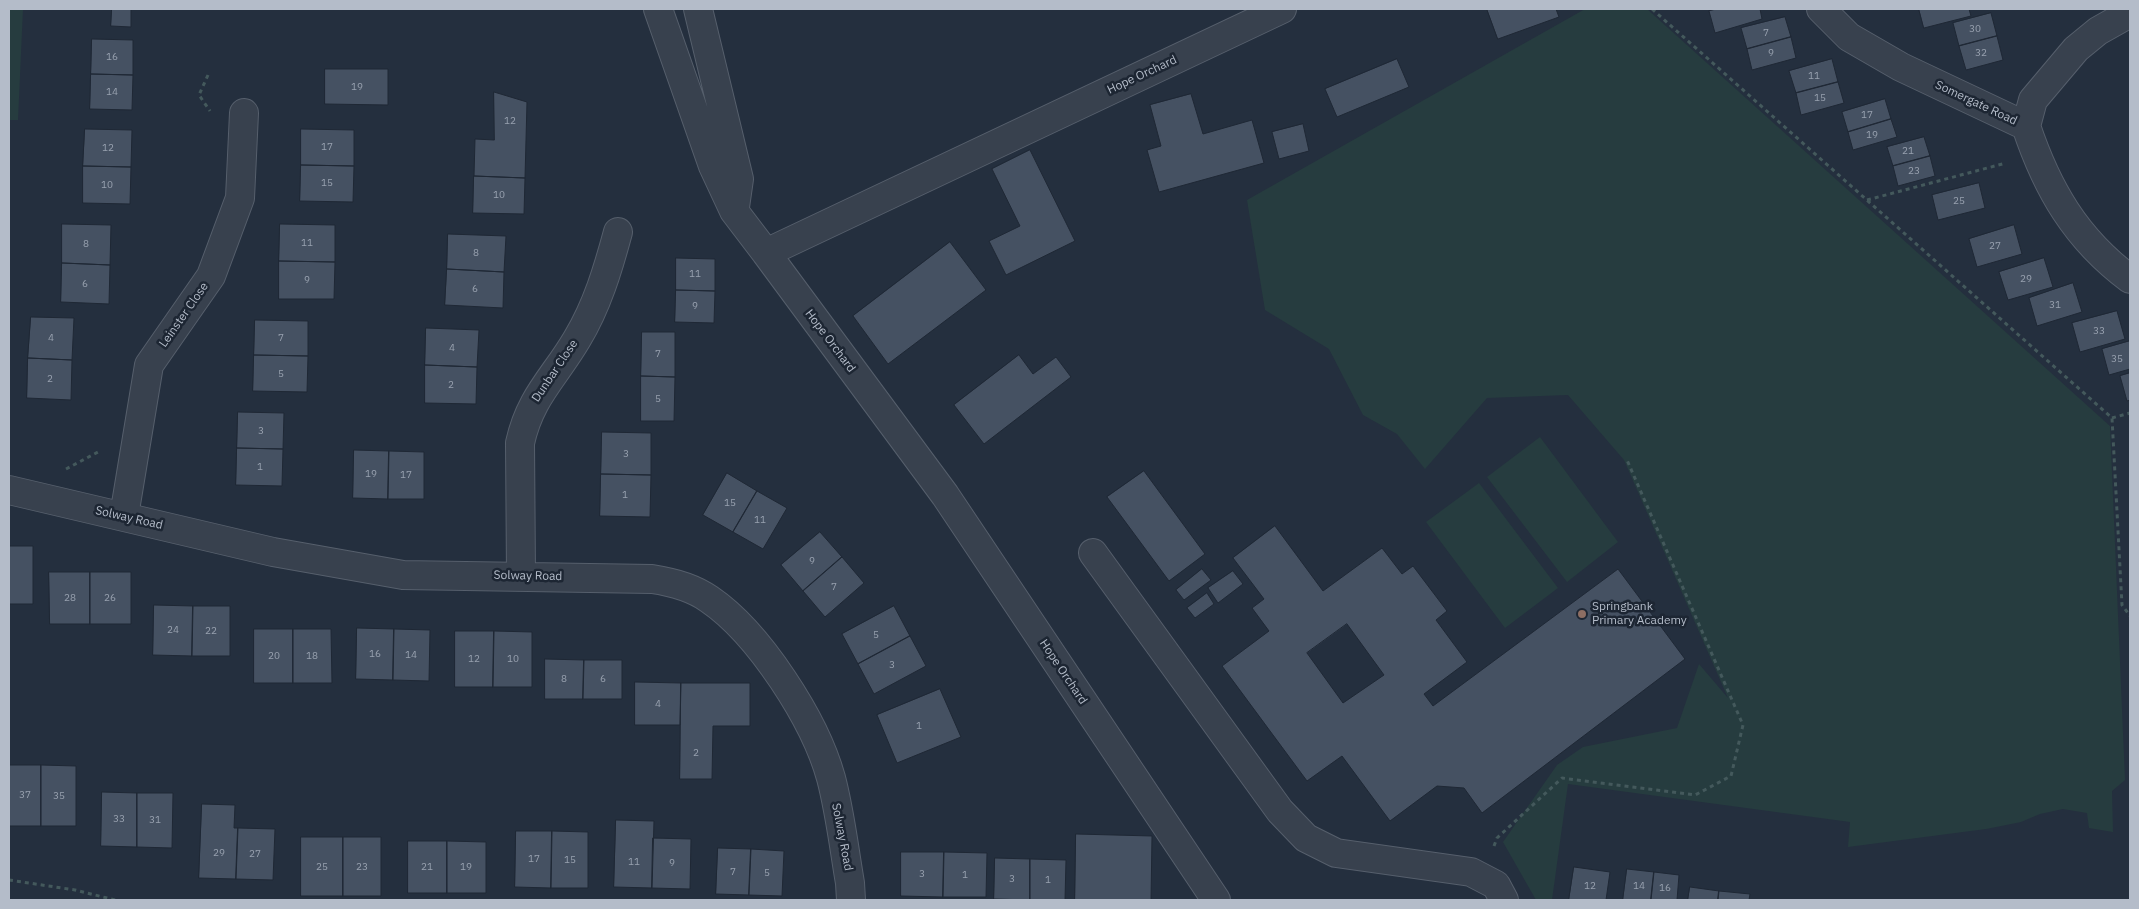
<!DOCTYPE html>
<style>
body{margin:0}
#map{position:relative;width:2139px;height:909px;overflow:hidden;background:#242f3e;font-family:"IBM Plex Sans",sans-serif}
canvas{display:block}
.frame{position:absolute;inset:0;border:10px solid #b4bcc9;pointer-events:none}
</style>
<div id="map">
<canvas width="2139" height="909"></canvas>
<div class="frame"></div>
</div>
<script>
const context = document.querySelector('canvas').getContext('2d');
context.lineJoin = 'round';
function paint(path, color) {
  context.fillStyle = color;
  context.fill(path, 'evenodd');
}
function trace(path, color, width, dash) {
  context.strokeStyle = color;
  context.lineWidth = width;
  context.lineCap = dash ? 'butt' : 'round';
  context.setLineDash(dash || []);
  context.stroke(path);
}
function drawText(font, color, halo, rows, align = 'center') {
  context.font = font + ' "IBM Plex Sans",sans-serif';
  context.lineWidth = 5;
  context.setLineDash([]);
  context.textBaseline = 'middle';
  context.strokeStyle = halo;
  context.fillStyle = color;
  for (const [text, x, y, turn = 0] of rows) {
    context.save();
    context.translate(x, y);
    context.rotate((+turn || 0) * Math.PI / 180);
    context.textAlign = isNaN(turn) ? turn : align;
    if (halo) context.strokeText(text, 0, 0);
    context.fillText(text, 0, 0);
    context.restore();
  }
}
paint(new Path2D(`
 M9,9H23L18,120H9Z
 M1585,9H1647L2110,426L2125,780L2112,791L2113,832L2089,828L2087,813L2063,809L2040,814L2021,822L1986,829L1848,847L1850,822L1568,784L1552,900H1536L1503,842L1557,765L1583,747L1677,728L1699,664L1728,698L1624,460L1568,395L1487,398L1425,469L1397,434L1363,415L1329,349L1265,310L1247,200Z
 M1540,437L1618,542L1567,582L1487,477Z
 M1479,483L1558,588L1505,628L1426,522Z`), '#263c3f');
const building = new Path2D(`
 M112,9H131V27L111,26Z
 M1487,9H1556L1559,17L1498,39Z
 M1717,9H1760L1762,19L1715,33L1709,11Z
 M1919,9H1969L1971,16L1924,28Z
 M1991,13L1997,36L1959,46L1953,23Z
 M1785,17L1791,37L1747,49L1741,28Z
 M1997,36L2003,60L1966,70L1959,46Z
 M1791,37L1796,58L1752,70L1747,49Z
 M92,39L133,40V75L91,74Z
 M1397,59L1409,87L1337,117L1325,89Z
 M1832,59L1838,82L1796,93L1789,71Z
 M325,69H388V105L325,104Z
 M91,74L133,75L132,110L90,109Z
 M1838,82L1844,103L1801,115L1796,93Z
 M494,92L527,102L525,178L474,176L475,139L494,140Z
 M1191,94L1203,134L1252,120L1264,163L1159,192L1147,150L1161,146L1150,105Z
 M1885,99L1891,119L1848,132L1842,112Z
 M1891,119L1897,137L1853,150L1848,132Z
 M1303,124L1309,151L1279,159L1272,132Z
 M85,129L132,130L131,167L83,166Z
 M301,129L354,130V166L301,165Z
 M1924,137L1930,156L1893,166L1887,147Z
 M1030,150L1075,241L1006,275L989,241L1020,226L992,169Z
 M1930,156L1935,176L1898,186L1893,166Z
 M301,165L354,166L353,202L300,201Z
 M83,166L131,167L130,204L83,203Z
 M474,176L525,178L524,214L473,213Z
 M1979,183L1985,208L1938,220L1932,195Z
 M62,224L111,225L110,265L62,263Z
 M280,224L335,225V262L279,261Z
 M2014,225L2022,254L1977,267L1969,239Z
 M448,234L506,236L504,272L447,269Z
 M950,242L986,290L888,364L853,316Z
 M676,258L715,259V291L676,290Z
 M2044,258L2053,287L2008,300L1999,272Z
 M279,261L335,262L334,299H279Z
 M62,263L110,265L109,304L61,302Z
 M447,269L504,272L503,308L445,305Z
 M2073,283L2082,312L2037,326L2029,298Z
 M676,290L715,291L714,323L675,322Z
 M2117,311L2125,339L2080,352L2072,323Z
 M31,317L74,318L72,360L28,358Z
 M255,320L308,321V356L254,355Z
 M426,328L479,330L477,367L425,365Z
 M642,332H675V377L641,376Z
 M2130,341V369L2109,375L2102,349Z
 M254,355L308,356L307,392L253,391Z
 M1019,355L1033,374L1056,357L1071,377L984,444L954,405Z
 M28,358L72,360L71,400L27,398Z
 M425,365L477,367L476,404L425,403Z
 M2130,373V400L2127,401L2120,376Z
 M641,376L675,377L674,421H641Z
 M238,412L284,413L283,449L237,448Z
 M602,432L651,433V475L601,474Z
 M237,448L283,449L282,486L236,485Z
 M354,450L389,451L388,499L353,498Z
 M389,451L424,452V499H388Z
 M1144,471L1205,554L1169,581L1107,497Z
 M727,473L757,491L733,532L703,515Z
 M601,474L651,475L650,517L600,516Z
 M757,491L787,508L763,549L733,532Z
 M1275,526L1323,591L1382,548L1402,574L1413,566L1447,611L1436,620L1467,662L1424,694L1433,706L1618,569L1685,659L1482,813L1464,788L1437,786L1390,821L1342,756L1307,781L1222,666L1269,631L1252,608L1264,599L1233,558ZM1347,624L1384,675L1343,703L1307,653Z
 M820,532L842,557L803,591L781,565Z
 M9,546H33V604H9Z
 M842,557L864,583L825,617L803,591Z
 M1202,569L1211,580L1184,600L1176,590Z
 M1233,571L1243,584L1218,603L1208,588Z
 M49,572H90V624H50Z
 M90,572H131V624H90Z
 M1207,593L1214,604L1195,618L1187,608Z
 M154,605L193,606L192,656L153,655Z
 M193,606H230V656H192Z
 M894,606L910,636L858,664L842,634Z
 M357,628L394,629L393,680L356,679Z
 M254,629H293V683H254Z
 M293,629H331L332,683H293Z
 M394,629L430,630L429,681L393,680Z
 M455,631H494L493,687H455Z
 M494,631L532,632V687H493Z
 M910,636L926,666L874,694L858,664Z
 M545,659L584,660L583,699H545Z
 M584,660H622V699H583Z
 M635,682L681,683L680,725H635Z
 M681,683H750V726H713L712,779H680Z
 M940,689L961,737L897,763L877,715Z
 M9,765H41V826H9Z
 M41,765L76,766V826H41Z
 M102,792L137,793V847L101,846Z
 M137,793H173L172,848L137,847Z
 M202,804L235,805L234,828H238L236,879L199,878Z
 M616,820L654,821L652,888L614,887Z
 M238,828L275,829L273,880L236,879Z
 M516,831H552L551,888L515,887Z
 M552,831L588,832V888H551Z
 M1076,834L1152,836L1151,900H1075Z
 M301,837H343V896H301Z
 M343,837H381V896H343Z
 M653,838L691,839L690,889L652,888Z
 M408,841H447V893H408Z
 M447,841L486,842V893H447Z
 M718,848L751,849L749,895L716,894Z
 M751,849L784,851L782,896L749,895Z
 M901,852H944L943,897L901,896Z
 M944,852L987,853L986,897H943Z
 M995,858L1030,859V900L994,899Z
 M1030,859L1066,860L1065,900H1030Z
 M1574,867L1610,872L1606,900H1569Z
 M1627,869L1654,872L1651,900H1623Z
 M1654,872L1679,875L1677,900H1651Z
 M1690,887L1719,891L1718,900H1688Z
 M1719,891L1750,894L1749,900H1718Z`);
paint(building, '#455162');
trace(building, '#1f2835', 1);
const minor = new Path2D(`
 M658,9L713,166L734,211L766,253
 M698,9L739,179L735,207
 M1821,9L1849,37L1901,67L2026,126C2047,189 2076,239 2130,279
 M2026,126L2033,100L2076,49L2098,31L2130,13
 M9,490L273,552L403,575L652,579C672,582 692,587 709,599C759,633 815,720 831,778C840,812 844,848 850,883L851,900
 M124,516L149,365L211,276L240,198L244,113
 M1093,553L1280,811L1306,838L1336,853L1471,872L1496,885L1504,900
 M521,576L520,443C530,397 554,378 577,339C597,306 608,269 618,232
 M1216,900L945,495L766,253L1282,9`);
trace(minor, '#565f6c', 30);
trace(new Path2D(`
 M1652,9L2112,418L2122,605L2130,616
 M208,75L199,95L210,111
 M1867,200L2006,163
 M2112,418L2130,413
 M66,469L100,451
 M1494,846L1497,838L1562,778L1695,795L1731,776L1743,725L1627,460
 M9,880L75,890L115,900`), '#44595c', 3, [4, 4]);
trace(minor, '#38414e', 28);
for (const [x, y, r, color] of [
 [1582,614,5,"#8d6e63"]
]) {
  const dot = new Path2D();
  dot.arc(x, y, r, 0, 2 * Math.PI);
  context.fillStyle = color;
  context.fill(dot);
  trace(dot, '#1d2633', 2);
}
drawText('10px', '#98a1af', null, [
 ["30",1975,29],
 ["7",1766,33],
 ["9",1771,53],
 ["32",1981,53],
 ["16",112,57],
 ["11",1814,76],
 ["19",357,87],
 ["14",112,92],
 ["15",1820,98],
 ["17",1867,115],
 ["12",510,121],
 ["19",1872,135],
 ["17",327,147],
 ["12",108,148],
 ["21",1908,151],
 ["23",1914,171],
 ["15",327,183],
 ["10",107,185],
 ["10",499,195],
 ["25",1959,201],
 ["11",307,243],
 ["8",86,244],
 ["27",1995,246],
 ["8",476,253],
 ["11",695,274],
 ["29",2026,279],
 ["9",307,280],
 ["6",85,284],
 ["6",475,289],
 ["31",2055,305],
 ["9",695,306],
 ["33",2099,331],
 ["4",51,338],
 ["7",281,338],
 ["4",452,348],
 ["7",658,354],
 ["35",2117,359],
 ["5",281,374],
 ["2",50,379],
 ["2",451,385],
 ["5",658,399],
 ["3",261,431],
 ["3",626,454],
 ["1",260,467],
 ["19",371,474],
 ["17",406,475],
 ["1",625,495],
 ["15",730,503],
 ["11",760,520],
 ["9",812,561],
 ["7",834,587],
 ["28",70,598],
 ["26",110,598],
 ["24",173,630],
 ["22",211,631],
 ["5",876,635],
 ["16",375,654],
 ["14",411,655],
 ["20",274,656],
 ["18",312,656],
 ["12",474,659],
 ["10",513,659],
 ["3",892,665],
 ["8",564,679],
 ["6",603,679],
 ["4",658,704],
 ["1",919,726],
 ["2",696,753],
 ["37",25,795],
 ["35",59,796],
 ["33",119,819],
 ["31",155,820],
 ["29",219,853],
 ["27",255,854],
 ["17",534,859],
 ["15",570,860],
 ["11",634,862],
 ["9",672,863],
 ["25",322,867],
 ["23",362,867],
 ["21",427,867],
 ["19",466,867],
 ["7",733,872],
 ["5",767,873],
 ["3",922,874],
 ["1",965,875],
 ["3",1012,879],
 ["1",1048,880],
 ["12",1590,886],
 ["14",1639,886],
 ["16",1665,888]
]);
drawText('12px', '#b4bcc9', '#1d2633', [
 ["Hope Orchard",1142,75,-25],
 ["Somergate Road",1976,103,25],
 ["Leinster Close",184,315,-55],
 ["Hope Orchard",830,341,53],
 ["Dunbar Close",555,371,-56],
 ["Solway Road",129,518,13],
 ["Solway Road",528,576,1],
 ["Hope Orchard",1063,672,56],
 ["Solway Road",842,837,79]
]);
drawText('12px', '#b4bcc9', '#1d2633', [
 ["Springbank",1592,607],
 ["Primary Academy",1592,621]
], 'left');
</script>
